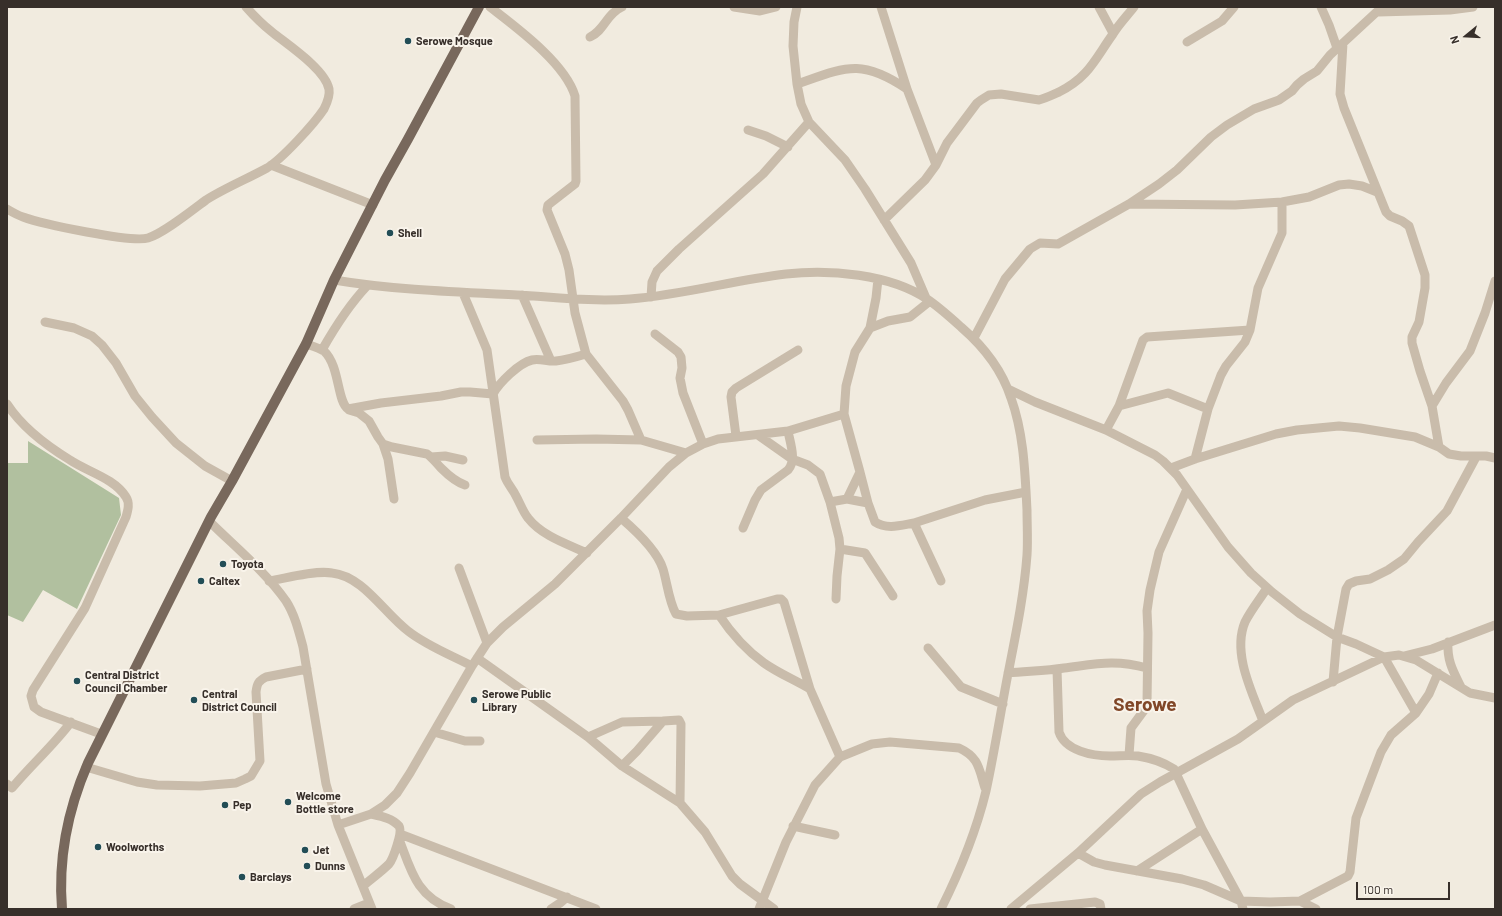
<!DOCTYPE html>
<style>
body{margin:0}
#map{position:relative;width:1502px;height:916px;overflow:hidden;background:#f1ebdf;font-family:Barlow,sans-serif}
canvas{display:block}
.frame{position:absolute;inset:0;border:8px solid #372f2a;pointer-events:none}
.north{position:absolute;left:1446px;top:16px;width:40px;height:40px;-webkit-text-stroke:3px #f9f4eb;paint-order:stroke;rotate:252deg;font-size:11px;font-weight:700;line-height:16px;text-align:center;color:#372f2a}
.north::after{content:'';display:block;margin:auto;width:14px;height:18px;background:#372f2a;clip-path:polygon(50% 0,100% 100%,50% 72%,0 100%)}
.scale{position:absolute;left:1356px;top:882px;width:94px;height:18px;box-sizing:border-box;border:2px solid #372f2a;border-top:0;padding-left:5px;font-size:12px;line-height:14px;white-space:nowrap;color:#372f2a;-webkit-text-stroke:3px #f9f4eb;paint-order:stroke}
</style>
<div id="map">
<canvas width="1502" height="916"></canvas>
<div class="frame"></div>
<div class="north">N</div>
<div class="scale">100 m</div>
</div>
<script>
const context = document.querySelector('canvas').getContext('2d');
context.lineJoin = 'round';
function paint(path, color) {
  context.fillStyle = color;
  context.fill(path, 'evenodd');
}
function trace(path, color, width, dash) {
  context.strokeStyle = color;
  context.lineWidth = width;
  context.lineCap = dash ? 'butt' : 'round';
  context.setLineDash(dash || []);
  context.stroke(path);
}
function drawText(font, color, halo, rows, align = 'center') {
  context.font = font + ' Barlow,sans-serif';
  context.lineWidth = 4;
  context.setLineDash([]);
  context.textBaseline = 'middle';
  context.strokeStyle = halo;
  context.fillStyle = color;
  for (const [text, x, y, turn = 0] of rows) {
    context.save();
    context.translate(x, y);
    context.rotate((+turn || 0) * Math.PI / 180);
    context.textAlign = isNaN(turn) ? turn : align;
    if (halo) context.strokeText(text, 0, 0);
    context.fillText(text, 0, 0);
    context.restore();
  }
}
paint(new Path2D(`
 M28,441L119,498L121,515L77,609L43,590L23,622L7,615V463H28Z`), '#b1c09f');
trace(new Path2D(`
 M490,7C517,28 565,63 575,96L576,181L575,184L548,205L547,210L565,254L569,270L575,313L586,354L623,401L628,410L641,440L686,453
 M734,7L760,11L776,7
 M797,7L794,22L793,46L797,84L801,104L809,122L845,160L865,189L911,263L926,298
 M881,7L907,89L936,165
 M1099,7L1113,33
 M1321,7L1329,25L1337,48
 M1378,12L1450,10L1473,7
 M590,37C605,30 606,14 622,7
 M1187,42L1222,21L1234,7
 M1343,43L1340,94L1344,108L1386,212L1390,216L1402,221L1409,226L1425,275V288L1419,322L1412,337V343L1420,371L1432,406L1439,447
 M797,84C846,67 861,58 907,89
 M748,130L766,136L788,147
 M271,165L373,205
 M1129,204L1235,205L1282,202L1309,197L1339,185L1349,184L1362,186L1377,192
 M7,209C12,212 17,215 23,217C42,224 132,243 148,238C164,233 191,211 206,200C225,188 247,179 267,168C282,159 314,124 324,109C327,103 330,95 329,89C325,69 288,45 272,32C263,25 254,16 246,7
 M884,220L925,180L936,165L947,143L977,103L981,100L989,95L1001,94L1039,100C1046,98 1052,95 1059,92C1089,77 1095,59 1113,34C1119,24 1127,16 1134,7
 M334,280C394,290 456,292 517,295C554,297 592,302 630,299C683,295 734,280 786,274C829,269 890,274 927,299C939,307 950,317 961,327C983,346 1002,370 1011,398C1024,434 1025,473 1027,510C1027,525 1028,540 1027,555C1024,596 1015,638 1007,679C1000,716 994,754 986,791C976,832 960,871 941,909
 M463,293L487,350L505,477C508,485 513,489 516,496C520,503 523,512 528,518C542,536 567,544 587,553
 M522,295L551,361
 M651,297L652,282L657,271L679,249L763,174L809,122
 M45,322L74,328L92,336L102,345L116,363L135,396L152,417L176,443L205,466L232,481
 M870,328L888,321L910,317L930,301
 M655,334L678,352L681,357L682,368L680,378L683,393L703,444
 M974,338L1005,279L1030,249L1040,243L1058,244L1129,204L1159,184L1177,170L1211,137L1227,125L1254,109L1279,100L1292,91L1297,85L1304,79L1317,71L1330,55L1382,7
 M306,344C312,346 319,348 324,351C340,366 337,402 348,409L381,403L441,396L461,392H470L493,394
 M322,350C335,327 349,305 367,286
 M1008,389L1035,402L1106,430L1155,455L1163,461L1177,475L1228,547L1251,573L1272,592L1300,614L1337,637L1356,644L1384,657L1416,713
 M493,394C499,383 519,363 532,360C540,358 548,362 556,361C566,360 576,357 586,354
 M7,404C22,427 47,446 70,460C88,472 114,478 126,497C130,503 128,510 126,517L85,608L33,690L31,696L34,707L41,712L101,734
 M1119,406L1168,393L1208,409
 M1432,406L1446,383L1470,351L1485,313L1495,281
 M349,410L359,413L369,421L378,437L383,444L392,447L427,454C433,458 436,463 441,468C448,475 456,482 465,485
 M1106,430L1119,406L1143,340L1147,337L1250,330
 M758,435L792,459L808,465L820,474L830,502L839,538L840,549L837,576L836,599
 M736,436L731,397L732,392L736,388L798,350
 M537,440L596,439L641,440
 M383,444L388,459L394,499
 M431,457L445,456L463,460
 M1195,459L1208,409L1221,375L1226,366L1245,342L1250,330L1258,288L1282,233V202
 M1171,468L1195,459L1276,434L1297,430L1339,426L1360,428L1415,437L1439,447L1449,454L1461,456H1486L1495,458
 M860,472L868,503L875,522C887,530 902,525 914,523L941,581
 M847,499L860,472L844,414L846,386L855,352L870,328L876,298L878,279
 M830,502L847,499L868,503
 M621,518C635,530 657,550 663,569C667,582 669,602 676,614L687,616L719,615L777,599H781L784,602L810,689L840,757
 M209,521C234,546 266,572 286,601C295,615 299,632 303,647L326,784L338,825L372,909
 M914,523L985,500L1026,492
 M743,528L755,500L761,490L788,470C797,460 790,443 788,431
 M840,549L865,553L893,596
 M459,568L487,643
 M269,581C287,578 315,570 332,573C363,576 384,613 408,631C427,646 451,655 472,666
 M719,615C731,633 746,650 764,663C778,673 795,680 810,689
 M1448,642C1447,661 1453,671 1461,687
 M928,648L961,687L1003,704
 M1404,656L1432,649L1495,625
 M477,658L588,737L622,766L680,803L705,832L732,876L740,884L774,909
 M1057,669L1059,732C1065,751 1093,756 1110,756C1120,756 1129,755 1138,756C1151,758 1163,762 1174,769L1202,829L1241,901L1243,909
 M1008,673C1027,671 1046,671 1064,668C1096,664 1115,659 1147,668
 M1333,682L1337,637L1346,589L1349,584L1356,581L1370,579L1388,570L1404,559L1418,542L1447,511L1476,457
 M1263,721C1252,692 1232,653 1245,622C1251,610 1260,599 1267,588
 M434,732L465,741H480
 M588,737L622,722L663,721
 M1129,755L1131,728L1145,709L1147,703L1148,633L1147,611L1150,590L1159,552L1187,489
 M622,766L637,751L663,721L679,720L681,724L680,803
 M86,767L137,782L157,785L200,786L236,783L245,779L251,776L260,761L256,692C257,684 258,681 266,677L307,669
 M7,784L12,788C31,765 53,746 71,722
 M338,825L371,814L385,805L397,793L410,773L472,666L487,643L503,627L555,584L621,518L669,467L686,453L703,444L718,439L788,431L844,414
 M793,826L835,835
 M400,834L596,909
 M399,839C411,870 416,896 451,909
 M1078,853L1094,862L1105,865L1182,879L1204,885L1241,901L1270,902L1300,901L1316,909
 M1137,871L1202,829
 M363,886C371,879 381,872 389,864C393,859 403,832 399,826C392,818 380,816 371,814
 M1300,901L1348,876L1350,872L1356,818L1381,752L1391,735L1416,713L1429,694L1438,673
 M354,909L369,903
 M551,909L560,903L567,897
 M759,909L786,842L815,785L840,757L872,744L890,742L959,748C979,757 979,769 985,788
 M1011,909L1078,853L1141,794L1160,782L1238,739L1293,700L1384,657L1399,655L1416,660L1470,693L1495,698
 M1030,909L1095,902L1100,904L1101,909`), '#c9bcab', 9);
trace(new Path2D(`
 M62,909C58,859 68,809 88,763L211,517L232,481L306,344L334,280L385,180L408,139L479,7`), '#78685c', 10);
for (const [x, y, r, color] of [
 [408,41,4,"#224d56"],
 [390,233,4,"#224d56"],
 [223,564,4,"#224d56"],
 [201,581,4,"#224d56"],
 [77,681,4,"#224d56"],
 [194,700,4,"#224d56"],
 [474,700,4,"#224d56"],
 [288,802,4,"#224d56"],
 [225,805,4,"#224d56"],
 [98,847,4,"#224d56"],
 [305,850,4,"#224d56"],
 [307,866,4,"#224d56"],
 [242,877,4,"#224d56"]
]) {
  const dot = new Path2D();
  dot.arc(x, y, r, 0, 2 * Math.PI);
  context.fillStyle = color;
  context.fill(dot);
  trace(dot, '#f9f4eb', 1.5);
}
drawText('bold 11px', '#372f2a', '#f9f4eb', [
 ["Serowe Mosque",416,41],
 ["Shell",398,233],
 ["Toyota",231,564],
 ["Caltex",209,581],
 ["Central District",85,675],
 ["Council Chamber",85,688],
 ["Central",202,694],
 ["District Council",202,707],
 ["Serowe Public",482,694],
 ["Library",482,707],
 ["Welcome",296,796],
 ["Bottle store",296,809],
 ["Pep",233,805],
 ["Woolworths",106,847],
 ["Jet",313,850],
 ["Dunns",315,866],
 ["Barclays",250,877]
], 'left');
drawText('bold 19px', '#814728', '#f9f4eb', [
 ["Serowe",1145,705]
]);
</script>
